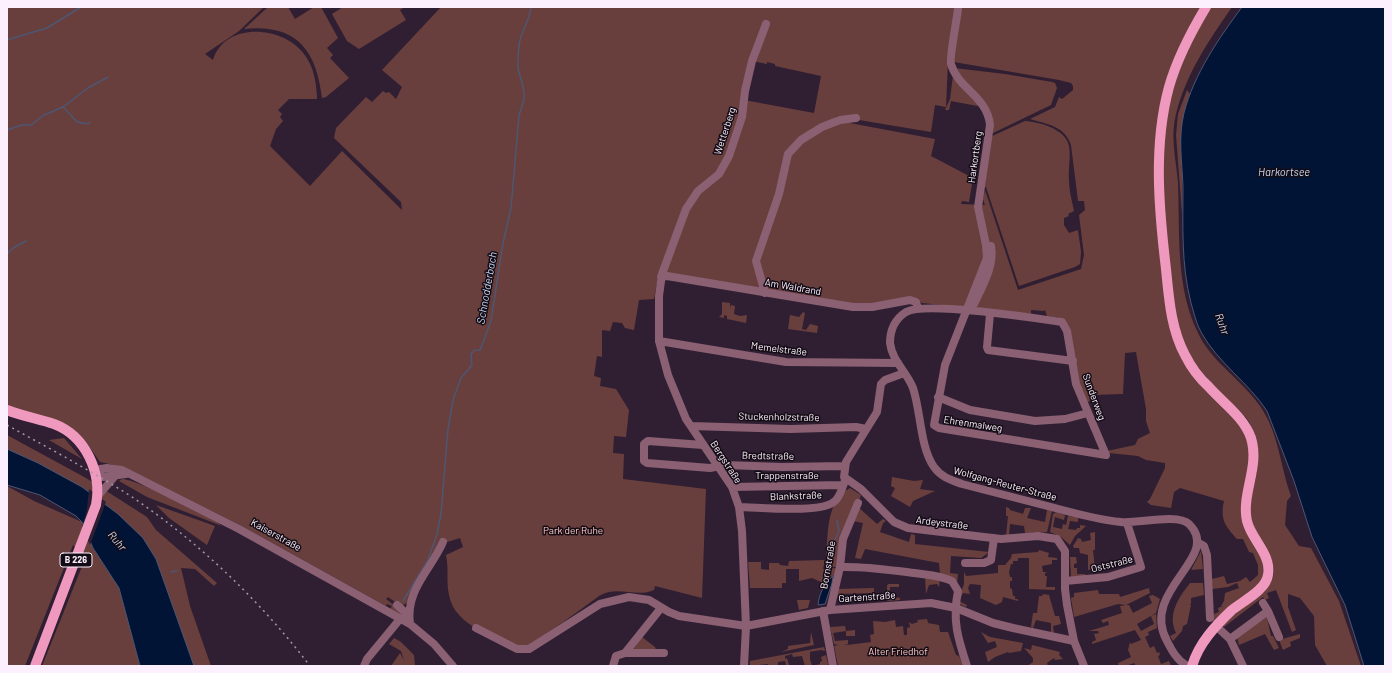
<!DOCTYPE html>
<meta charset="utf-8">
<style>
body{margin:0}
#map{position:relative;width:1392px;height:673px;overflow:hidden;background:#301f33;font-family:Barlow,sans-serif}
canvas{display:block}
.frame{position:absolute;inset:0;border:8px solid #fcf0fe;pointer-events:none}
</style>
<div id="map">
<canvas width="1392" height="673"></canvas>
<div class="frame"></div>
</div>
<script>
const context = document.querySelector('canvas').getContext('2d');
context.lineJoin = 'round';
function paint(path, color) {
  context.fillStyle = color;
  context.fill(path, 'evenodd');
}
function trace(path, color, width, dash) {
  context.strokeStyle = color;
  context.lineWidth = width;
  context.lineCap = dash ? 'butt' : 'round';
  context.setLineDash(dash || []);
  context.stroke(path);
}
function drawText(font, color, halo, rows, align = 'center') {
  context.font = font + ' Barlow,sans-serif';
  context.lineWidth = 3;
  context.setLineDash([]);
  context.textBaseline = 'middle';
  context.strokeStyle = halo;
  context.fillStyle = color;
  for (const [text, x, y, turn = 0] of rows) {
    context.save();
    context.translate(x, y);
    context.rotate((+turn || 0) * Math.PI / 180);
    context.textAlign = isNaN(turn) ? turn : align;
    if (halo) context.strokeText(text, 0, 0);
    context.fillText(text, 0, 0);
    context.restore();
  }
}
paint(new Path2D(`
 M7,7H264L239,31L205,54L213,60C225,21 283,26 304,54C314,67 316,81 317,97V99H289L278,110L282,114L280,117L283,121L276,129L270,146L310,186L342,151L402,210L401,202L334,138L336,128L366,97L372,102L383,91L386,93L389,92L396,99L402,87L382,70L441,7H1202L1184,41L1158,143L1175,338L1242,426L1251,452L1244,503L1264,567L1263,578L1254,589L1213,622L1214,614L1219,612L1218,608L1223,606H1221L1224,601L1225,593L1239,588L1237,583L1228,587L1212,589V579L1224,576L1227,584L1240,581L1246,577L1250,582L1258,575V565L1253,553L1249,552L1243,539H1237C1225,526 1220,519 1224,501L1180,488L1174,492L1171,508L1151,505L1147,502L1150,499L1165,468V463L1146,460L1138,456L1109,453L1107,451L1135,445L1138,439L1150,433L1146,421V409L1136,352L1125,353L1123,394L1091,395L1090,401L1086,403L1079,385L1070,331C1065,318 1061,318 1047,316L1045,310L1044,311L1031,310V314L922,303L917,300L853,305L659,272L654,299L639,300L634,330L625,328L622,323L613,322L610,331L602,330V357L597,356L594,376L601,378L600,386L616,389L629,410L626,437L614,436L613,453L624,454L623,479L706,489L702,598L655,586L654,590C637,598 616,585 599,596C577,612 548,634 523,648C498,639 454,626 449,595C446,581 449,568 446,555L463,547L460,538L444,543L418,578L407,603L401,606L388,597L386,599L403,612L404,617L390,609L392,606L387,604L386,606L240,525L124,467L100,462L86,442L71,428L7,405ZM752,61L767,64V62L775,64V66L821,76L814,113L744,100ZM948,61L1059,80L1071,83L1073,86V90L1062,99L1059,97L1055,107L1030,119C1047,124 1065,126 1071,145L1078,201H1084L1085,210L1079,215L1084,255L1081,269L1018,290L985,190L983,199L985,205L961,204L962,201L969,202L973,178L931,156L935,139L839,121L838,117L835,116L931,132L935,105L946,107Z
 M268,7H288L295,19L314,7H321L338,38L327,48L333,55L330,58L349,78L326,97L322,98C316,49 296,24 244,29Z
 M343,7H405L400,10L406,20L359,49L347,41L332,14Z
 M1210,7H1232C1209,40 1186,74 1176,114C1170,137 1176,159 1178,183C1180,233 1175,288 1199,335C1213,363 1242,380 1260,406C1279,433 1280,466 1291,496L1287,501L1285,525L1299,546L1311,548L1339,601L1361,666H1327L1315,645L1314,616L1300,598L1288,594V607L1296,630L1292,632L1276,590L1267,593L1269,598L1265,600L1263,597L1224,627L1223,625L1269,585C1286,561 1254,541 1251,517C1249,507 1252,496 1254,486C1259,465 1260,448 1252,428C1247,415 1235,407 1226,398C1209,381 1194,365 1184,343C1174,323 1173,301 1171,279C1164,225 1157,155 1170,101C1178,67 1194,38 1210,7Z
 M954,68L1005,74L1052,82L1055,83L1057,88L1051,105L991,134L983,107L951,101L949,110H945L950,99Z
 M1187,90L1190,94L1184,114L1182,131V214L1176,135L1178,114Z
 M1025,121C1039,122 1066,129 1069,146C1071,157 1068,169 1069,181C1069,191 1072,201 1074,211L1068,214L1069,216L1064,218V225L1069,233L1078,230L1081,252L1080,264L1075,267L1019,286L986,187H985L990,137Z
 M722,302L730,303V308L731,305L735,306L734,314L740,316L747,315L746,323L727,319V316L724,315V318L719,317L722,314Z
 M803,312L805,313L802,329L806,330L810,324L818,326L817,333L788,329L790,315L799,317Z
 M7,435L86,478L147,517L156,530L217,583L214,586L195,569L181,568L190,606L211,666H194L156,559L142,538L118,514L82,487L38,463L7,449Z
 M64,438L82,459L49,440Z
 M892,477L914,481L923,480L920,489L935,491L913,501L910,507L891,496L895,488L891,486Z
 M122,479C136,479 211,516 222,526L147,497L119,481Z
 M7,486L34,501L82,522L93,548L119,588L140,666H42L85,559L73,545L25,666H7Z
 M850,488L861,495L836,567H825C829,543 823,501 850,488Z
 M156,505L215,526L207,545L169,518Z
 M858,507L877,524L883,519L886,521L883,523L880,532L909,542L911,534L915,535V544L989,552L981,558L951,556L950,573L958,574L957,584L940,574L939,563L865,549L861,559L855,558L863,523L853,521Z
 M1006,507L1009,508L1010,510L1023,514L1025,508H1031L1027,518L1045,522L1047,510L1052,511L1047,532L1025,533L1024,526L1010,524L1009,535L1006,536L1008,516H1006Z
 M1056,512L1065,515L1064,520L1055,517L1053,527L1062,529L1063,524L1066,525L1068,516L1078,517V522L1070,521L1068,529L1076,530L1077,528H1080V525L1086,526L1075,536L1070,545L1061,537L1050,532L1053,514Z
 M1095,532V550H1093L1095,569L1088,570V555L1080,553L1079,548H1074L1073,546L1078,538L1081,539L1082,542L1091,540L1090,533Z
 M1039,550L1049,553L1048,557L1057,558V560H1052V564L1042,566L1043,572H1047L1045,573V576H1047L1046,587H1055V590L1029,589V558H1018V561H1013V564H1011L1009,572L1010,577H1012V581H1010V588L1012,589L1013,596H1015V599H1018V601L1003,597L1002,602L996,605L980,598L981,585L970,584L968,588L970,594L963,593L959,601L967,605L966,607L959,604L958,600L964,584V572L966,576L998,573V565H1005L1011,558L1012,554L1038,552Z
 M1201,551L1203,569L1191,570Z
 M1070,557H1076L1077,563L1074,564V568H1077V574H1085L1086,576L1071,577Z
 M825,560L823,569L836,568L835,574L823,583L812,578L799,581V569H786V583H782V588H750L748,562H761V569L769,570V563H779L780,565L788,566L789,561Z
 M925,577L940,579L939,587L937,584L929,585L926,594Z
 M1190,583H1203L1204,595L1191,598V604L1189,605H1191L1187,624L1183,626L1182,631L1173,641L1170,636L1176,633C1167,614 1179,597 1190,583Z
 M888,584H899V587H890V596L900,598V600L887,601V586Z
 M874,588V593L839,594L838,598H836L837,589Z
 M1149,588L1150,593L1126,605H1129L1133,613L1152,603L1149,596L1153,595L1160,599L1156,613L1137,624L1141,631L1154,624L1151,616L1156,614L1157,628L1148,632L1149,635L1145,637L1150,648L1154,646L1157,653L1159,652L1160,655L1158,656L1161,664L1169,661L1171,666H1136L1134,663L1126,666H1119L1118,663L1131,657L1128,650L1130,642L1131,644L1141,640L1135,630L1092,644V642L1096,640L1094,634L1099,633L1098,631H1089L1109,625L1108,621L1103,623L1101,620L1122,613L1120,606L1126,605L1118,604L1074,617L1070,592L1071,598L1074,597V593L1098,590L1099,594H1119L1120,597Z
 M1043,594L1049,595L1055,616H1059L1061,624L1053,626L1054,633L1051,632V623L1036,620L1033,628L1031,627L1033,613H1037L1039,596H1042Z
 M797,600H810L808,608L799,610Z
 M1265,618H1267L1271,636H1273L1279,648L1274,650L1265,634L1239,645L1237,637Z
 M927,619L928,623L939,625L940,632H948L956,655L959,656L963,666H838L834,646L838,645L834,644L830,627L845,626L846,631L855,630V636H846V631L833,633L835,641L848,640V644L844,645H847L871,642L870,635L874,634L873,621L885,622L895,620L896,627L903,626L904,635H907V628L910,627L909,622L912,624L918,622L917,620Z
 M811,632L814,645L781,652L788,649V646L810,643Z
 M981,632L990,637L1023,643L1021,651L1009,653L1008,652L995,657L988,662L985,652L997,647L995,641L988,643Z
 M1300,634V638L1290,642L1291,646L1283,650L1279,640Z
 M642,637L655,647L656,650H633Z
 M394,638L401,642L414,655L415,666H391L400,653L404,660L401,651L389,644Z
 M1032,645L1060,652L1059,655L1063,659L1055,660L1054,658L1047,663L1048,666H1027L1033,662V658L1024,648L1031,650Z
 M824,647L825,651L821,650L809,652H810V659L812,666L820,664V662L822,661L821,657L826,655L828,664L827,666H805L802,656L793,657L792,654L785,656V659L787,658L789,665H786L785,661L778,662V665L769,666L768,664L750,666V661Z`), '#693f3d');
const water = new Path2D(`
 M1242,7H1385V666H1364L1345,605L1312,537L1294,481L1267,411C1248,382 1218,363 1201,332C1196,323 1194,313 1191,303C1181,264 1183,226 1183,186C1182,162 1178,137 1184,113C1194,74 1219,38 1242,7Z
 M7,449L38,463L82,487L118,514L143,538L156,559L194,666H140L119,588L93,548L82,522L76,516L40,495L7,485Z
 M833,576L832,583L825,604L818,605C819,594 824,584 833,576Z`);
paint(water, '#021436');
trace(water, '#4d5672', 1);
paint(new Path2D(`
 M89,489L106,502L90,545L82,527L87,509Z`), '#301f33');
trace(new Path2D(`
 M7,40L47,28L81,7
 M63,107C74,116 74,126 90,123
 M7,130L22,125H31L44,115L63,107L88,88L108,77
 M7,254L13,248L26,241
 M835,540L839,531L837,520
 M171,572L177,571
 M403,601L428,560L437,534L441,514L448,429L453,400L461,378L472,365L471,354L475,350H480L491,321L503,243L511,208L519,116C520,110 524,103 524,98C525,87 520,78 518,68C518,61 518,52 519,46C520,32 530,21 531,7`), '#4d5672', 1.5);
trace(new Path2D(`
 M958,9C957,19 949,59 951,64C958,89 987,96 990,125L978,207L986,245L987,258L945,365L934,425L939,428L1106,455L1076,384L1067,331L1062,322C1034,318 926,301 906,312C895,319 890,330 890,343C892,361 907,372 913,388C921,412 920,447 934,467C941,477 951,480 962,484C993,492 1024,500 1055,508C1077,514 1099,520 1121,522C1137,524 1177,513 1189,524C1223,557 1139,590 1167,641C1172,651 1177,660 1187,666
 M661,277L667,276L853,307H872L910,300L916,302L918,308
 M765,293L756,261L779,194L788,154L801,140L822,127L840,120L856,118
 M974,304C982,287 995,265 991,246
 M990,314L987,347L988,350L1073,361
 M659,341L786,362L898,363
 M904,373L885,380L881,384L877,412L846,462L844,477L861,489L894,522L908,528L1001,539L1038,536L1057,539L1065,551V589L1067,605L1074,641L1084,666
 M938,397L970,410L1035,421L1065,419L1088,413
 M691,426L791,429L856,427L866,429
 M703,445L648,441L644,444V461L647,463L710,468L725,465L782,467L844,466
 M94,470L107,468L122,470L239,529L410,624L434,644L453,666
 M94,470L103,477L126,474
 M732,487L843,485
 M97,497L115,476
 M739,507C758,507 822,514 835,501C841,496 842,486 846,479
 M1197,542L1204,546L1207,555L1210,618
 M965,563H984L991,560L994,538
 M840,567C865,566 889,570 914,573C927,575 940,575 952,581L958,591C952,620 958,639 967,666
 M1065,581L1108,577L1141,567L1127,523
 M1263,603L1268,611L1279,637
 M397,605L409,616
 M830,610L840,567L843,539L858,503
 M823,611L833,666
 M410,624C405,590 431,570 443,542
 M1216,626L1230,639L1243,666
 M476,628L517,649H529L600,604L629,597L649,600L669,612L679,616L746,626L830,610L931,603L956,608L993,623L1013,628L1074,641
 M1230,639L1268,611
 M625,653H664
 M364,666L367,659L400,619
 M613,666L616,656L625,653L661,608
 M744,666L746,626L742,531L739,507L732,487L686,419L668,375L659,341V296L662,274L686,209L698,191L719,174L729,156L742,117L745,91L752,61L766,24`), '#8a6072', 8);
trace(new Path2D(`
 M7,410C22,416 39,419 54,424C86,436 102,473 96,505L35,666
 M1192,666C1199,643 1215,626 1232,610C1243,601 1266,590 1268,575C1272,555 1251,539 1247,521C1241,494 1260,467 1251,438C1244,417 1223,403 1209,387C1199,378 1191,367 1185,355C1171,329 1169,299 1166,269C1159,210 1153,145 1169,87C1177,59 1191,32 1206,7`), '#ef99bf', 10);
trace(new Path2D(`
 M7,425C50,449 94,472 135,499C202,545 261,602 310,666`), '#a596a7', 1.5, [2, 4]);
for (const [x, y, w] of [
 [76,560,32]
]) {
  const box = new Path2D();
  box.roundRect(x - w / 2, y - 7, w, 14, 3);
  context.fillStyle = '#140c15';
  context.fill(box);
  trace(box, '#fcf0fe', 1);
}
drawText('bold 9px', '#fcf0fe', null, [
 ["B 226",76,560]
]);
drawText('10px', '#fcf0fe', '#140c15', [
 ["Wetterberg",725,131,-72],
 ["Harkortberg",975,157,-82],
 ["Am Waldrand",793,287,10],
 ["Memelstraße",779,349,7],
 ["Sunderweg",1094,397,70],
 ["Stuckenholzstraße",779,417,1],
 ["Ehrenmalweg",973,424,9],
 ["Bredtstraße",768,456,1],
 ["Bergstraße",726,462,57],
 ["Trappenstraße",787,476],
 ["Wolfgang-Reuter-Straße",1005,484,15],
 ["Blankstraße",796,496,-2],
 ["Ardeystraße",942,523,7],
 ["Kaiserstraße",276,535,29],
 ["Oststraße",1112,564,-14],
 ["Bornstraße",828,565,-80],
 ["Gartenstraße",867,597,-4]
]);
drawText('10px', '#fec9c5', '#140c15', [
 ["Park der Ruhe",573,531],
 ["Alter Friedhof",898,652]
]);
drawText('italic 11px', '#c8d9f4', '#140c15', [
 ["Harkortsee",1284,172],
 ["Schnodderbach",487,288,-80],
 ["Ruhr",1222,324,70],
 ["Ruhr",117,541,50]
]);
</script>
